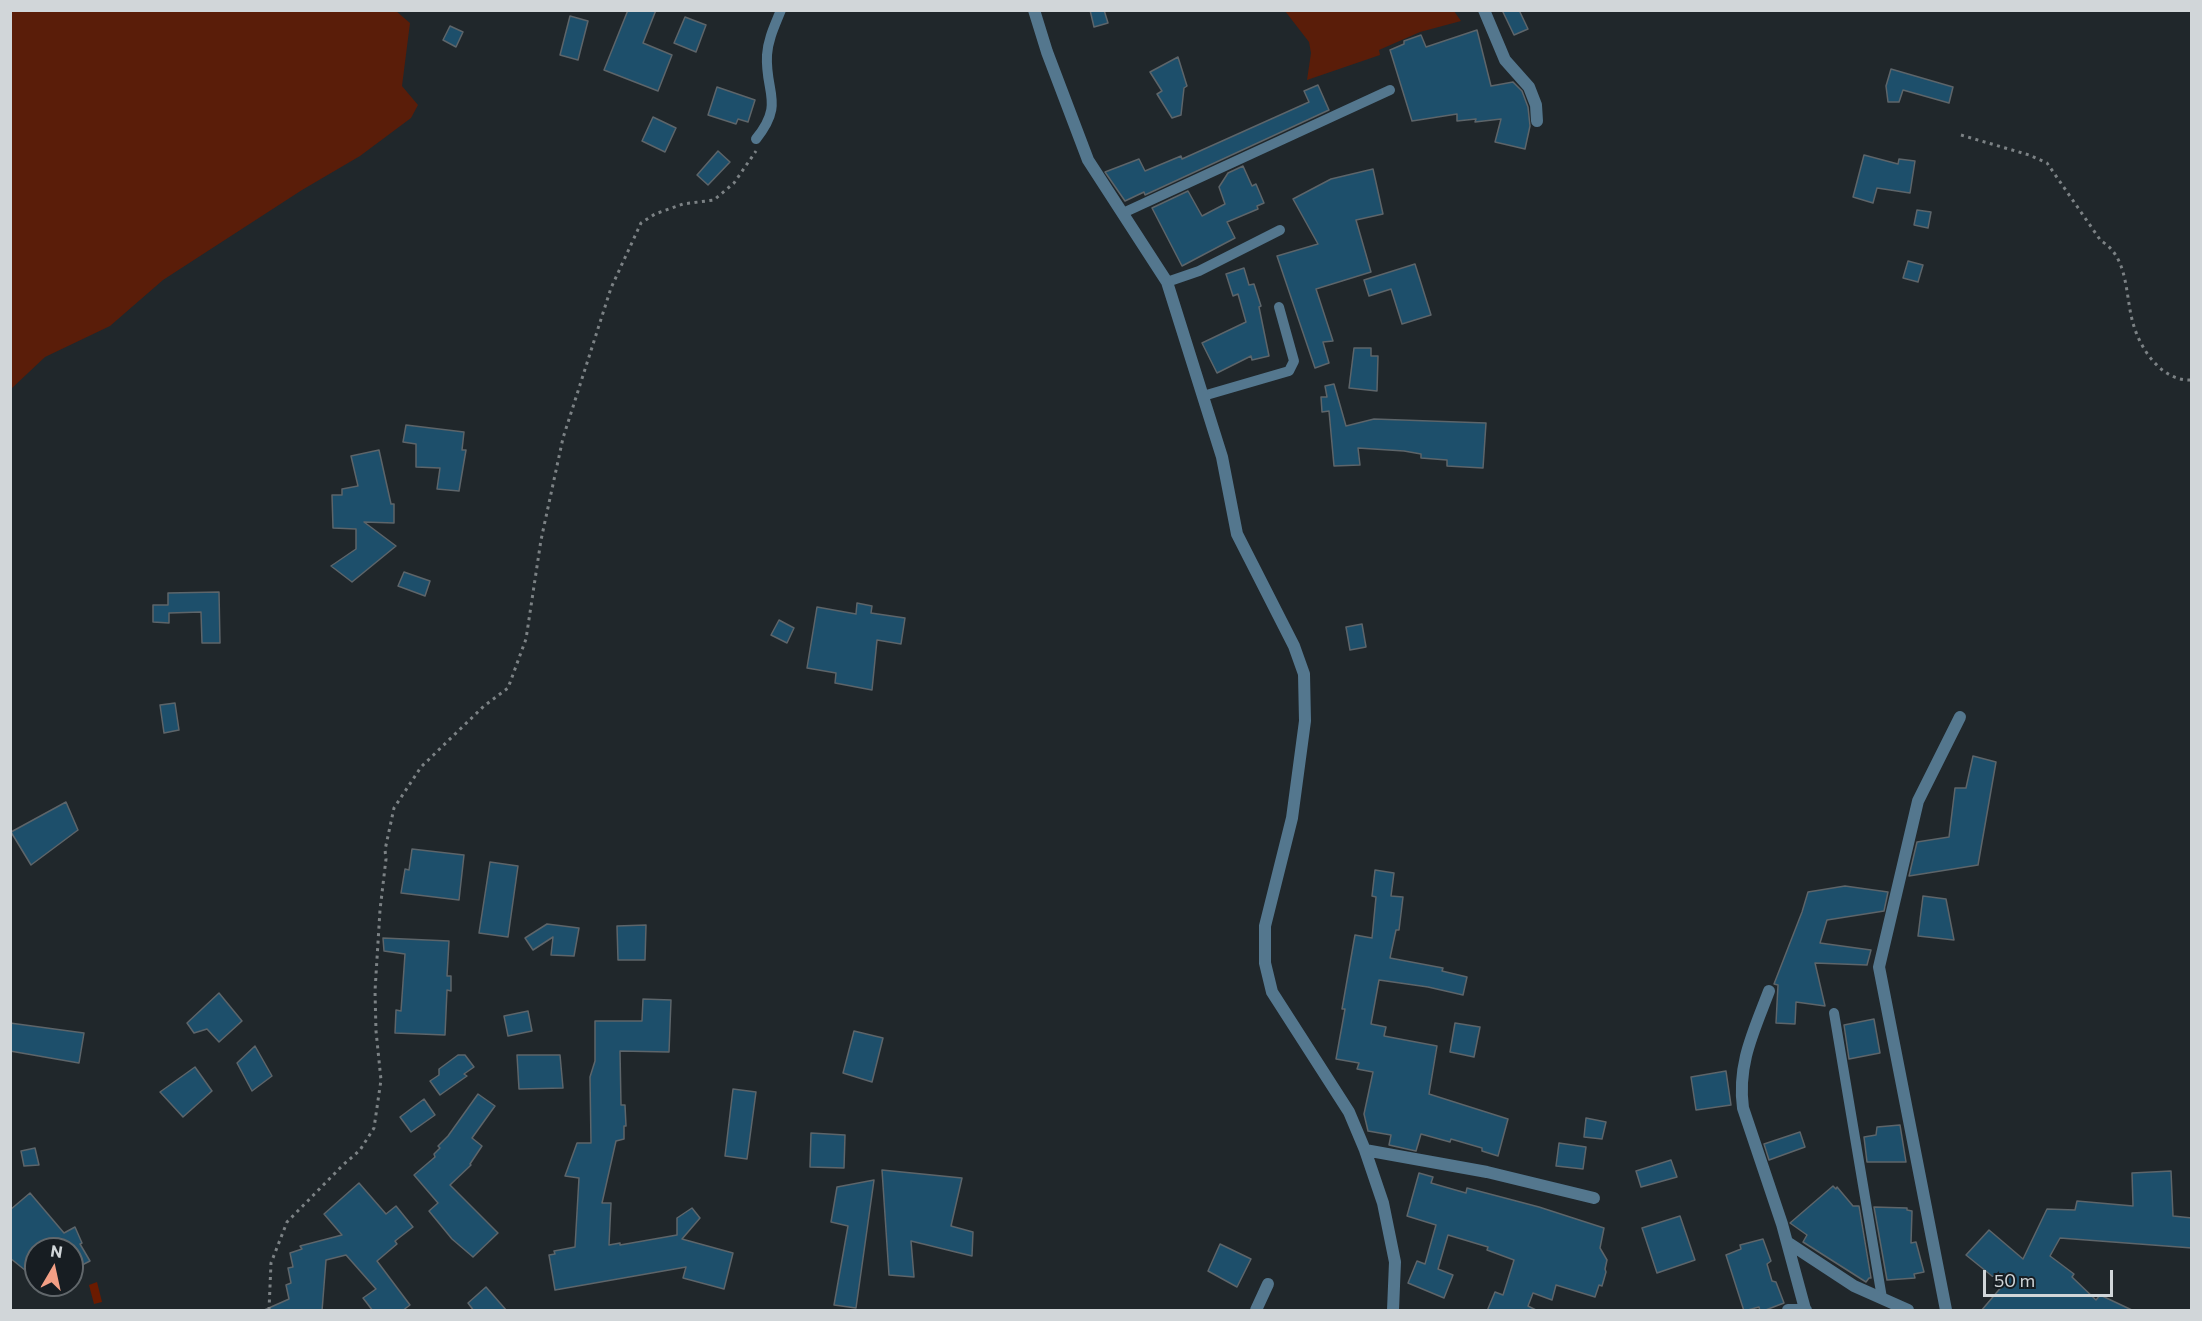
<!DOCTYPE html>
<style>
body{margin:0}
#map{position:relative;width:2202px;height:1321px;overflow:hidden;background:#20272b;font-family:Commissioner,sans-serif}
canvas{display:block}
.frame{position:absolute;inset:0;border:12px solid #d1d6d9;pointer-events:none}
.north{position:absolute;left:24px;top:1237px;width:60px;height:60px;box-sizing:border-box;background:#171d22;border:2px solid #61676b;border-radius:50%;rotate:9deg;font-size:16px;font-weight:700;line-height:24px;text-align:center;color:#d1d6d9}
.north::after{content:'';display:block;margin:auto;width:21px;height:27px;background:#f39f85;clip-path:polygon(50% 0,100% 100%,50% 72%,0 100%)}
.scale{position:absolute;left:1983px;top:1270px;width:130px;height:27px;box-sizing:border-box;border:3px solid #d1d6d9;border-top:0;padding-left:8px;font-size:18px;line-height:21px;white-space:nowrap;color:#d1d6d9;-webkit-text-stroke:4px #171d22;paint-order:stroke}
</style>
<div id="map">
<canvas width="2202" height="1321"></canvas>
<div class="frame"></div>
<div class="north">N</div>
<div class="scale">50 m</div>
</div>
<script>
const context = document.querySelector('canvas').getContext('2d');
context.lineJoin = 'round';
function paint(path, color) {
  context.fillStyle = color;
  context.fill(path, 'evenodd');
}
function trace(path, color, width, dash) {
  context.strokeStyle = color;
  context.lineWidth = width;
  context.lineCap = dash ? 'butt' : 'round';
  context.setLineDash(dash || []);
  context.stroke(path);
}
paint(new Path2D(`
 M396,11L410,23L402,86L418,105L411,118L360,156L302,190L163,280L110,326L45,357L11,389V11Z
 M1285,11H1454L1461,21L1420,32L1379,50L1380,55L1307,80L1311,53L1309,42Z`), '#5a1d09');
paint(new Path2D(`
 M97,1282L102,1302L94,1304L89,1285Z`), '#6b1b00');
const building = new Path2D(`
 M628,10H656L643,43L672,55L658,91L604,70Z
 M1090,10H1104L1108,23L1094,27Z
 M1502,10H1519L1528,29L1514,35Z
 M570,16L588,21L578,60L560,55Z
 M685,17L706,25L696,52L674,43Z
 M450,26L463,32L456,47L443,40Z
 M1477,30L1491,86L1513,82L1522,91L1528,107L1530,126L1525,149L1495,142L1501,119L1475,122L1476,119L1457,121V114L1412,121L1390,50L1404,44V41L1421,35L1426,47Z
 M1178,57L1187,86L1184,88L1181,115L1172,118L1157,94L1162,91L1150,72Z
 M1891,69L1953,87L1949,103L1903,90L1899,102H1888L1886,86Z
 M1318,85L1329,110L1145,195L1144,192L1125,201L1105,172L1139,159L1145,171L1181,156L1182,159L1309,102L1304,91Z
 M717,87L755,100L748,122L738,119L736,124L708,115Z
 M653,117L676,128L665,152L642,141Z
 M718,151L730,162L708,185L697,175Z
 M1864,155L1898,164L1899,159L1915,161L1910,193L1877,188L1873,203L1853,197Z
 M1243,166L1252,186L1256,184L1264,203L1257,206L1258,209L1227,222L1235,238L1182,266L1152,208L1188,191L1202,216L1225,204L1219,187L1228,173Z
 M1373,169L1383,214L1356,220L1371,272L1316,289L1333,341L1323,342L1329,363L1315,368L1277,256L1318,244L1293,199L1331,179Z
 M1917,210L1931,212L1928,228L1914,225Z
 M1908,261L1923,265L1918,282L1903,278Z
 M1415,264L1431,315L1402,324L1391,289L1369,296L1364,280Z
 M1244,268L1249,285L1254,284L1261,306L1259,307L1269,356L1252,360L1251,356L1217,373L1202,343L1246,322L1238,294L1233,296L1226,274Z
 M1354,348H1371V356H1378L1377,391L1349,388Z
 M1334,384L1346,426L1374,419L1486,423L1483,468L1447,466V460L1421,458V454L1404,451L1358,448L1360,465L1334,466L1329,411L1322,412L1321,397H1327L1325,386Z
 M406,425L464,432L462,450H466L459,491L437,489L440,468L416,467V444L403,442Z
 M379,450L391,504H394V523L364,522L396,546L352,582L331,566L356,549V529L333,528L332,495H342V489L358,486L351,456Z
 M404,572L430,581L425,596L398,586Z
 M219,592L220,643H202L201,612L169,613V623L153,622V605H168V593Z
 M857,603L872,606L871,613L905,618L901,644L877,640L872,690L835,683L836,673L807,668L817,607L856,614Z
 M779,620L794,628L787,643L771,635Z
 M1362,624L1366,647L1350,650L1346,627Z
 M175,703L179,730L164,733L160,705Z
 M1973,756L1996,762L1978,865L1909,876L1917,842L1949,837L1955,788H1966Z
 M66,802L78,830L31,865L11,832Z
 M412,849L464,855L459,900L401,893L405,869L409,870Z
 M490,862L518,866L508,937L479,933Z
 M1375,870L1394,873L1391,896L1403,897L1399,930H1396L1390,958L1443,968L1442,971L1467,977L1463,995L1428,987L1379,980L1371,1024L1386,1027L1384,1036L1437,1046L1429,1094L1508,1119L1498,1156L1482,1151V1148L1451,1139L1450,1142L1421,1134L1416,1151L1389,1145L1391,1135L1368,1131L1364,1114L1373,1072L1357,1069L1359,1063L1336,1059L1345,1009H1342L1355,935L1372,938L1376,897L1372,896Z
 M1845,886L1888,892L1884,911L1827,920L1820,943L1871,950L1867,965L1815,963L1825,1006L1796,1002L1795,1024L1776,1023L1778,985L1774,984L1802,912L1808,892Z
 M1923,896L1946,899L1954,940L1918,936Z
 M547,924L579,928L574,956L551,955L553,937L533,950L525,938Z
 M646,925L645,960H618L617,926Z
 M383,938L449,941L447,976H451V991L447,990L445,1035L395,1033L396,1010L401,1011L405,954L384,951Z
 M219,993L242,1021L219,1042L207,1029L194,1033L187,1023Z
 M643,999L671,1000L669,1052L620,1051L621,1105H625L626,1126H624V1139L616,1141L602,1203H611L609,1245L620,1243V1245L677,1235V1218L692,1208L700,1218L682,1239L733,1253L724,1289L683,1278L686,1267L555,1290L549,1255L555,1254L554,1251L575,1247L579,1178L565,1176L577,1143H591L590,1077L595,1061V1021H642Z
 M528,1011L532,1031L508,1036L504,1016Z
 M1874,1019L1880,1053L1849,1059L1844,1025Z
 M10,1023L84,1033L79,1063L10,1051Z
 M1455,1023L1480,1027L1474,1057L1450,1052Z
 M854,1031L883,1038L872,1082L843,1073Z
 M255,1046L272,1076L252,1091L237,1063Z
 M458,1055H465L474,1067L464,1074L467,1076L440,1095L430,1081L439,1075V1069Z
 M517,1055H560L563,1088L519,1089Z
 M195,1067L212,1091L183,1117L160,1092Z
 M1726,1071L1731,1105L1696,1110L1691,1077Z
 M733,1089L756,1092L747,1159L725,1156Z
 M478,1094L495,1106L472,1138L482,1146L470,1164L471,1165L450,1185L498,1233L473,1257L452,1239L429,1211L438,1203L414,1175L435,1157L434,1154L440,1148L438,1146L448,1136Z
 M424,1099L435,1115L411,1132L400,1117Z
 M1586,1118L1606,1122L1602,1139L1584,1137Z
 M1900,1125L1906,1162H1867L1864,1137L1876,1135L1877,1127Z
 M1800,1132L1805,1147L1769,1160L1764,1144Z
 M811,1133L845,1135L844,1168L810,1167Z
 M1559,1143L1586,1147L1583,1169L1556,1166Z
 M35,1148L39,1165L24,1166L21,1151Z
 M1671,1160L1677,1177L1641,1187L1636,1171Z
 M882,1170L962,1178L951,1226L973,1232L972,1256L911,1241L914,1277L889,1275Z
 M2171,1171L2173,1216L2192,1218V1248L2060,1238L2050,1256L2074,1274L2072,1277L2096,1300L2100,1295L2134,1311H1981L2003,1285L1966,1255L1989,1230L2023,1259L2047,1209L2075,1210L2077,1201L2133,1206L2132,1173Z
 M1419,1173L1433,1177L1431,1183L1466,1193L1467,1188L1539,1207L1604,1228L1600,1248L1607,1260L1605,1269L1606,1272L1602,1286L1599,1285L1595,1297L1556,1285L1552,1300L1533,1293L1528,1306L1538,1311H1487L1495,1292L1503,1295L1514,1260L1487,1250L1488,1247L1448,1235L1438,1269L1453,1275L1444,1298L1408,1283L1417,1261L1425,1264L1436,1225L1407,1216Z
 M874,1180L856,1308L834,1305L848,1226L831,1222L837,1187Z
 M359,1183L386,1214L396,1206L413,1227L395,1241L397,1244L377,1261L410,1305L402,1311H373L363,1298L376,1289L346,1255L326,1260L322,1311H262L289,1299L286,1285L291,1283L288,1268L293,1267L290,1253L302,1249L300,1246L342,1235L324,1214Z
 M1833,1186L1836,1189L1837,1187L1853,1206H1859L1871,1278H1869L1866,1282L1803,1242L1807,1235L1790,1223Z
 M30,1193L64,1233L75,1227L82,1243L80,1244L90,1261L84,1264L72,1278V1249H36V1279L10,1258V1210Z
 M1874,1207L1907,1208V1210L1912,1211L1911,1243L1916,1242L1924,1272L1914,1274L1915,1278L1887,1280Z
 M1680,1216L1695,1260L1657,1273L1642,1228Z
 M1763,1239L1771,1261L1767,1264L1772,1281L1776,1282L1784,1303L1763,1311H1760L1759,1307L1744,1311L1726,1255L1741,1249L1740,1245Z
 M1220,1244L1251,1259L1237,1287L1208,1271Z
 M486,1287L507,1311H474L468,1303Z`);
paint(building, '#1d4f6b');
trace(building, '#5d656a', 1.5);
trace(new Path2D(`
 M1961,135L2029,155L2047,163L2101,241C2129,257 2125,296 2133,323C2140,349 2162,382 2192,380
 M269,1310L271,1263L287,1222L343,1165L360,1150L374,1128L381,1080L376,1031L375,991L380,910L386,859L385,850L394,808L421,767L484,706L508,688L526,639L541,540L563,438L611,288L641,223L655,214L683,204L714,200L734,183L756,151`), '#7c8285', 3, [3, 4.5]);
trace(new Path2D(`
 M756,139C785,103 765,93 767,55C768,39 775,25 781,10
 M1123,213L1390,90
 M1167,282L1199,271L1280,230
 M1203,396L1289,371L1294,361L1279,307
 M1834,1013L1882,1298`), '#54778e', 10);
trace(new Path2D(`
 M1034,10L1047,52L1088,160L1167,282L1222,457L1237,534L1294,646L1304,674L1305,721L1292,818L1265,926V963L1272,992L1349,1112L1365,1150L1383,1203L1395,1262L1393,1310
 M1484,10L1505,60L1529,87L1536,105L1537,121
 M1769,991C1754,1031 1737,1064 1743,1108L1782,1224L1805,1309
 M1365,1150L1487,1172L1594,1198
 M1787,1242L1854,1286L1908,1310
 M1256,1310L1268,1284
 M1788,1310H1806
 M1946,1310L1879,967L1918,801L1960,717`), '#54778e', 12);
</script>
